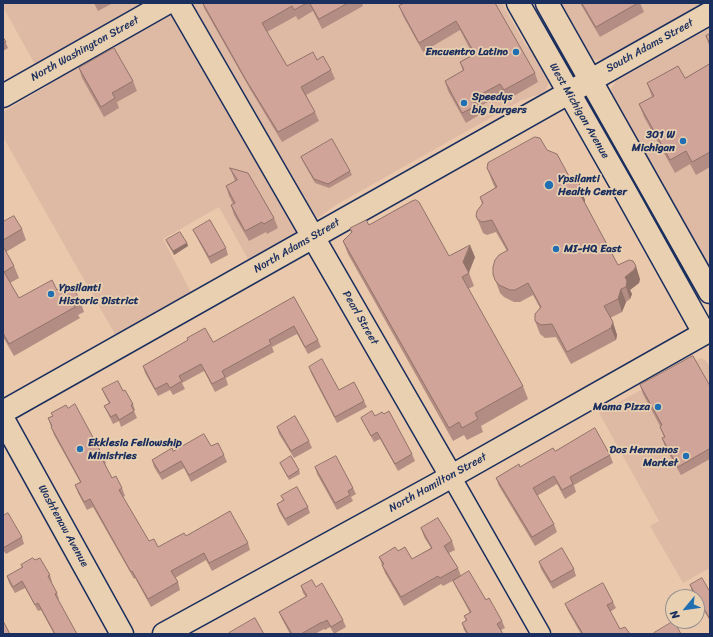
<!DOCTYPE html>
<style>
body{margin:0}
#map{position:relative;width:713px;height:637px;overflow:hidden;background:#eac8ac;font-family:Sriracha,sans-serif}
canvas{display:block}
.frame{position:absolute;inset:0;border:4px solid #1b2f5e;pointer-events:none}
.north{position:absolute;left:665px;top:589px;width:40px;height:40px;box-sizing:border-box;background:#e9d0b1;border:1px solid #979090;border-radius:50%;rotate:241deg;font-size:11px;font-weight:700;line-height:16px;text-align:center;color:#1b2f5e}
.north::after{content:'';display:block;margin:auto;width:14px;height:18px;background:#1f6fb2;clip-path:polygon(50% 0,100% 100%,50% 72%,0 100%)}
</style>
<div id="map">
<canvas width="713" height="637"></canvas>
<div class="frame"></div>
<div class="north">N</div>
</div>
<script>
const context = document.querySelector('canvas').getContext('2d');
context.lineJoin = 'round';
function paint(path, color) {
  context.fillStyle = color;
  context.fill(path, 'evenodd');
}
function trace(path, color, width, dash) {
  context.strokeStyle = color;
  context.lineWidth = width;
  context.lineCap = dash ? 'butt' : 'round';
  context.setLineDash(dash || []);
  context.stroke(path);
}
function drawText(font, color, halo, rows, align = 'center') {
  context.font = font + ' Sriracha,sans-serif';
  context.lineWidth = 3.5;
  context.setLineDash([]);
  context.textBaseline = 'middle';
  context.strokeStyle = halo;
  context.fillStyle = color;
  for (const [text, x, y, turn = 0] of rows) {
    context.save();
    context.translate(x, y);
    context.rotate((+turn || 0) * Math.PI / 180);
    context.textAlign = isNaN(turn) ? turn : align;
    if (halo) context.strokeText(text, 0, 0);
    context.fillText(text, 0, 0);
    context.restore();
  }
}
paint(new Path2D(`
 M3,3H502L526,46L534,51L549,79V82L546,90L540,94L522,100L336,205L287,240L249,261L219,207L163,239L192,294L116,336L3,137V112L47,86L3,7Z
 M555,3H702L604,59L597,60L590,58Z
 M710,28V267L612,94L611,89L616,81Z
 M702,358L706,361L710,367V568L683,583L650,526L659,521L599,413L696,360Z`), '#debaa5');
const street = new Path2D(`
 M451,476L541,634`);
const secondary = new Path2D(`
 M178,3L451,476
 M3,96L167,3
 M3,412L710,13
 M3,419L122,634`);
const primary = new Path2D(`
 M518,3L625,191L704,333
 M547,3L710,292
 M164,634L436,485L710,330`);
trace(street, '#1b2f5e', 21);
trace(secondary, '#1b2f5e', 25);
trace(primary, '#1b2f5e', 25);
trace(street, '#e9d0b1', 18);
trace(secondary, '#e9d0b1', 22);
trace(primary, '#e9d0b1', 22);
paint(new Path2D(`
 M94,3H113L98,11Z
 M203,3H362L363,6L322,29L313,11L298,20L296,16L267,32L287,66L317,60L331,70L335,79L306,95L315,112L319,121L282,142L250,89L204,8Z
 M495,3L535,73L538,82L507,100L504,93L477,108L479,115L466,123L448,91L445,81L463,71L460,62L473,55L460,30L423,52L403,16L399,6Z
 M580,3H640L644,12L600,37Z
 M710,34V49L706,36Z
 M3,37L8,48L3,51Z
 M710,64V167L696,175L690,164L675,173L644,117L639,104L652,97L647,83L685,78Z
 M79,68L133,81L137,91L117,102L119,108L104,117L82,78Z
 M547,150L570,178L585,200V203L618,265L640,279L639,283L630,290L632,294L630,299L626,302L622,312L610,318L617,335L616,340L571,364L556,337L545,338L540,334L535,321L540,308L533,295L520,302H514L504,297L500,293L493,274L507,251L496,232L487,235L483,233L476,216L482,204L480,197L495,188L492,181L487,168Z
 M301,157L350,171L352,175L329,188L315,183L302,160Z
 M230,168L274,218L278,228L267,234L266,232L249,241L234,215L231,205L233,204L229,196L226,186L235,181Z
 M3,222L22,229L26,240L6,252L14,266L19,278L10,283L19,298L57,290L66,289L80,300L84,312L78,315L80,318L14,356L3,337Z
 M369,225L449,256L475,257L469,273L474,286L468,289L523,386L528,399L481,426L483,432L467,440L464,435L453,441L348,254L343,241L351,233L350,228Z
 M193,230L226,248L228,255L211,264L196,236Z
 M166,240L187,243L188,246L174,255L167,243Z
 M294,297L318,340L321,347L308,354L297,334L272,347L274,352L226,378L228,385L215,392L204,371L182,383L185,389L173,395L170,390L158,396L145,373L143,366L188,341L187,338L213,342Z
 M309,367L339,390L364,401L367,407L337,423L311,373Z
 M640,385L710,386V459L681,475L665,447L662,438L664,437L660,427V426L643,394Z
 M102,389L123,391L133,404L135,410L134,411L137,418L121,427L119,421L113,424L104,406L109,403L105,396Z
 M68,408L103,456L106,463L105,464L112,478L122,488L125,496L123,497L149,541L158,547L186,536L248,543L250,550L212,571L206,560L175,578L178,582L180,590L151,607L135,578L134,579L93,507L87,510L78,493L75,485L80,482L54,435L48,418L53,416L51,413Z
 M384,414L412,454L415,461L398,471L380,439L374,442L364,424L361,418Z
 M277,427L309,441L312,448L294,458L279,434Z
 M211,446L224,455L227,462L191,482L184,468L162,480L154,467L152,460L173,451Z
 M555,451L610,455L613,463L574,485L576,492L565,499L557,484L537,496L554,524L557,532L535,546L499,486L496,478Z
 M280,463L299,470L300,474L289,480Z
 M315,467L353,488L356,494L351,497L353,501L337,510L317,474Z
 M281,496L308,507L310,513L288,526L279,511L277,504L283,500Z
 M3,516L22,537L24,544L6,554L3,550Z
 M421,528L452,541L455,550L449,553L458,568L461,576L486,600L502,621L505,628L501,630L503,634H467L464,630L462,623L466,621L464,616L470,613L456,587L453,581L458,578L443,586L441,584L404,606L385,573L379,557L398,551L412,559L431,548L424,537Z
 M35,560L50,575L52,582H51L57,593L59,599L58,600L77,634H54L41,610L38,611L25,588L15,593L9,583L7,576L22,568L21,565Z
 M539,562L574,569L576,576L553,589L541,569Z
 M690,585L710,592V621L697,599V597H696L692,591Z
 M301,586L316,587L343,620L346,627L334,634L330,627L325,630L324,629L315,634H290L282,619L279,612L306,597L303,593Z
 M613,602L616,608L610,612L620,629L630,634H581L568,611L565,604Z`), '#b38d83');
paint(new Path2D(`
 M579,183L585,200L584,207L580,194Z
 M187,243L188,246L174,255L173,251Z
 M470,245L475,257L468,274L463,262Z
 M636,266L640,279L639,283L630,290L632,294L630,299L626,287L625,277Z
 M621,289L626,302L622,312L618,299Z
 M613,322L617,335L616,340L611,328Z`), '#92736a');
const building = new Path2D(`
 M203,3H307L294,10L292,6L262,23L287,66L313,52L317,60L323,56L331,70L301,87L315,112L278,132L246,80Z
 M310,3H348L319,19Z
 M405,3H495L535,73L504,90L500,84L472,99L476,106L462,113L445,81L464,70L460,62L475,54L456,21L419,43L399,6Z
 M582,3H638L596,27Z
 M710,34V44L706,36Z
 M3,37L6,42L3,43Z
 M114,48L133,81L112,93L115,98L101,107L79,68Z
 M710,64V152L692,162L686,151L670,160L639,104L654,96L647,83L678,66L685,78Z
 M535,137L540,138L547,150L557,154L570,178L579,183L580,188V194L618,265L629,260L633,261L636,266L634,270L625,277L627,281L626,287L621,289L618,299L604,306L613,322L611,328L567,352L552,324L541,325L535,321V314L541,307L528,283L515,290H510L499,285L495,280L493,274V267L495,260L499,255L508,250L492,220L482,222L478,220L476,216L477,211L483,203L480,197L497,187L487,168L488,163Z
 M332,139L350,171L328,184L314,179L301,157Z
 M230,168L248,173L274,218L264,224L262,222L245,231L231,205L235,203L226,186L237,180Z
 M416,200L419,202L449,256L470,245L463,262L469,273L462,277L523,386L475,413L478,419L462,428L459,422L449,428L343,241L352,232L350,228L366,220L369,225L412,201Z
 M14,216L22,229L3,240V222Z
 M210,220L226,248L209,257L193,230Z
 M180,232L187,243L173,251L166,240Z
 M3,246L14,266L4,272L19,298L52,280L57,290L64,286L66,289L72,286L80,300L74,304L75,307L9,344L3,333Z
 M294,297L318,340L305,347L294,326L269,340L271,344L222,371L225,377L212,384L201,364L179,376L182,381L170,388L167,383L155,389L143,366L188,340L187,338L205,328L213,342Z
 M693,356L710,386V450L709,449L678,467L662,438L665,437L660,427L662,425L640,385Z
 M322,359L339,390L354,382L364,401L335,417L309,367Z
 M118,381L123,391L125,390L133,404L131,405L134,411L119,420L116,414L111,417L104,406L110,403L102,389Z
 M75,404L103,456L101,457L112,478L116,476L122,488L119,490L149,541L154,539L158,547L184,533L186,536L230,511L248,543L209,563L204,553L171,571L178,582L148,599L132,571L131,572L90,499L84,502L75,485L81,482L51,427L52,426L48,418L53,416L51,413L66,405L68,408Z
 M372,411L375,416L382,412L384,414L389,411L412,454L395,464L377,432L371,436L361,418Z
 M295,416L309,441L291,451L277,427Z
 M595,428L610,455L570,477L573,484L562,490L554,476L533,488L554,524L532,537L496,478L519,464L520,467L553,448L555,451Z
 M204,434L211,446L218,443L224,455L189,475L181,461L160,473L152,460L172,448L173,451Z
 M291,456L299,470L288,477L280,463Z
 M336,456L353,488L348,491L350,495L335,503L315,467Z
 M297,487L308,507L285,519L277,504L284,500L281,496Z
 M8,513L22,537L3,548V516Z
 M438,518L452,541L444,546L458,568L440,578L438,576L401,597L382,565L384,564L379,557L395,547L398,551L405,547L412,559L432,548L421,528Z
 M562,548L574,569L551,582L539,562Z
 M33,558L35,560L40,558L50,575L48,576L57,593L55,594L77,634H55L38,603L35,605L22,581L13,587L7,576L23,567L21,565Z
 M469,571L486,600L489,598L502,621L497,624L503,634H468L462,623L467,620L464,616L471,612L453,581Z
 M702,578L710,592V619L690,585Z
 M312,580L316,587L322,583L343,620L331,627L327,620L322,623V622L301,634H292L279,612L307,596L301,586Z
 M603,583L613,602L607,605L620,629L625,627L630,634H583L565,604Z
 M255,618L264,634H229V633Z
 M3,621L10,634H3Z
 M674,621L681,634H654V633Z`);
paint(building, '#d0a498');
trace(building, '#92736a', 1);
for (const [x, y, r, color] of [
 [516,52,4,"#1f6fb2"],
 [464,103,4,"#1f6fb2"],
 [683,141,4,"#1f6fb2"],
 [549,185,5,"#1f6fb2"],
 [556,249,4,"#1f6fb2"],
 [51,294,4,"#1f6fb2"],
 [658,407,4,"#1f6fb2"],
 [80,449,4,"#1f6fb2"],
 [686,456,4,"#1f6fb2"]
]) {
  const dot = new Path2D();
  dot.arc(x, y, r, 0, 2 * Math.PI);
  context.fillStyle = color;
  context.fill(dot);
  trace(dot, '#e9d0b1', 1.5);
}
drawText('11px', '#1b2f5e', '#e9d0b1', [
 ["South Adams Street",650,46,-29],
 ["North Washington Street",85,49,-29],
 ["West Michigan Avenue",579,111,60],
 ["North Adams Street",297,246,-30],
 ["Pearl Street",360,318,60],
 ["North Hamilton Street",438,483,-29],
 ["Washtenaw Avenue",63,526,61]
]);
drawText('bold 11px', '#1b2f5e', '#e9d0b1', [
 ["Encuentro Latino",508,52,"right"],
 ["Speedys",472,97],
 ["big burgers",472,110],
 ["301 W",675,135,"right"],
 ["Michigan",675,148,"right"],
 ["Ypsilanti",558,179],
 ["Health Center",558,192],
 ["MI-HQ East",564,249],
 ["Ypsilanti",59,288],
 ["Historic District",59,301],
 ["Mama Pizza",650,407,"right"],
 ["Ekklesia Fellowship",88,443],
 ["Ministries",88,456],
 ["Dos Hermanos",678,450,"right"],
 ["Market",678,463,"right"]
], 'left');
</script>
